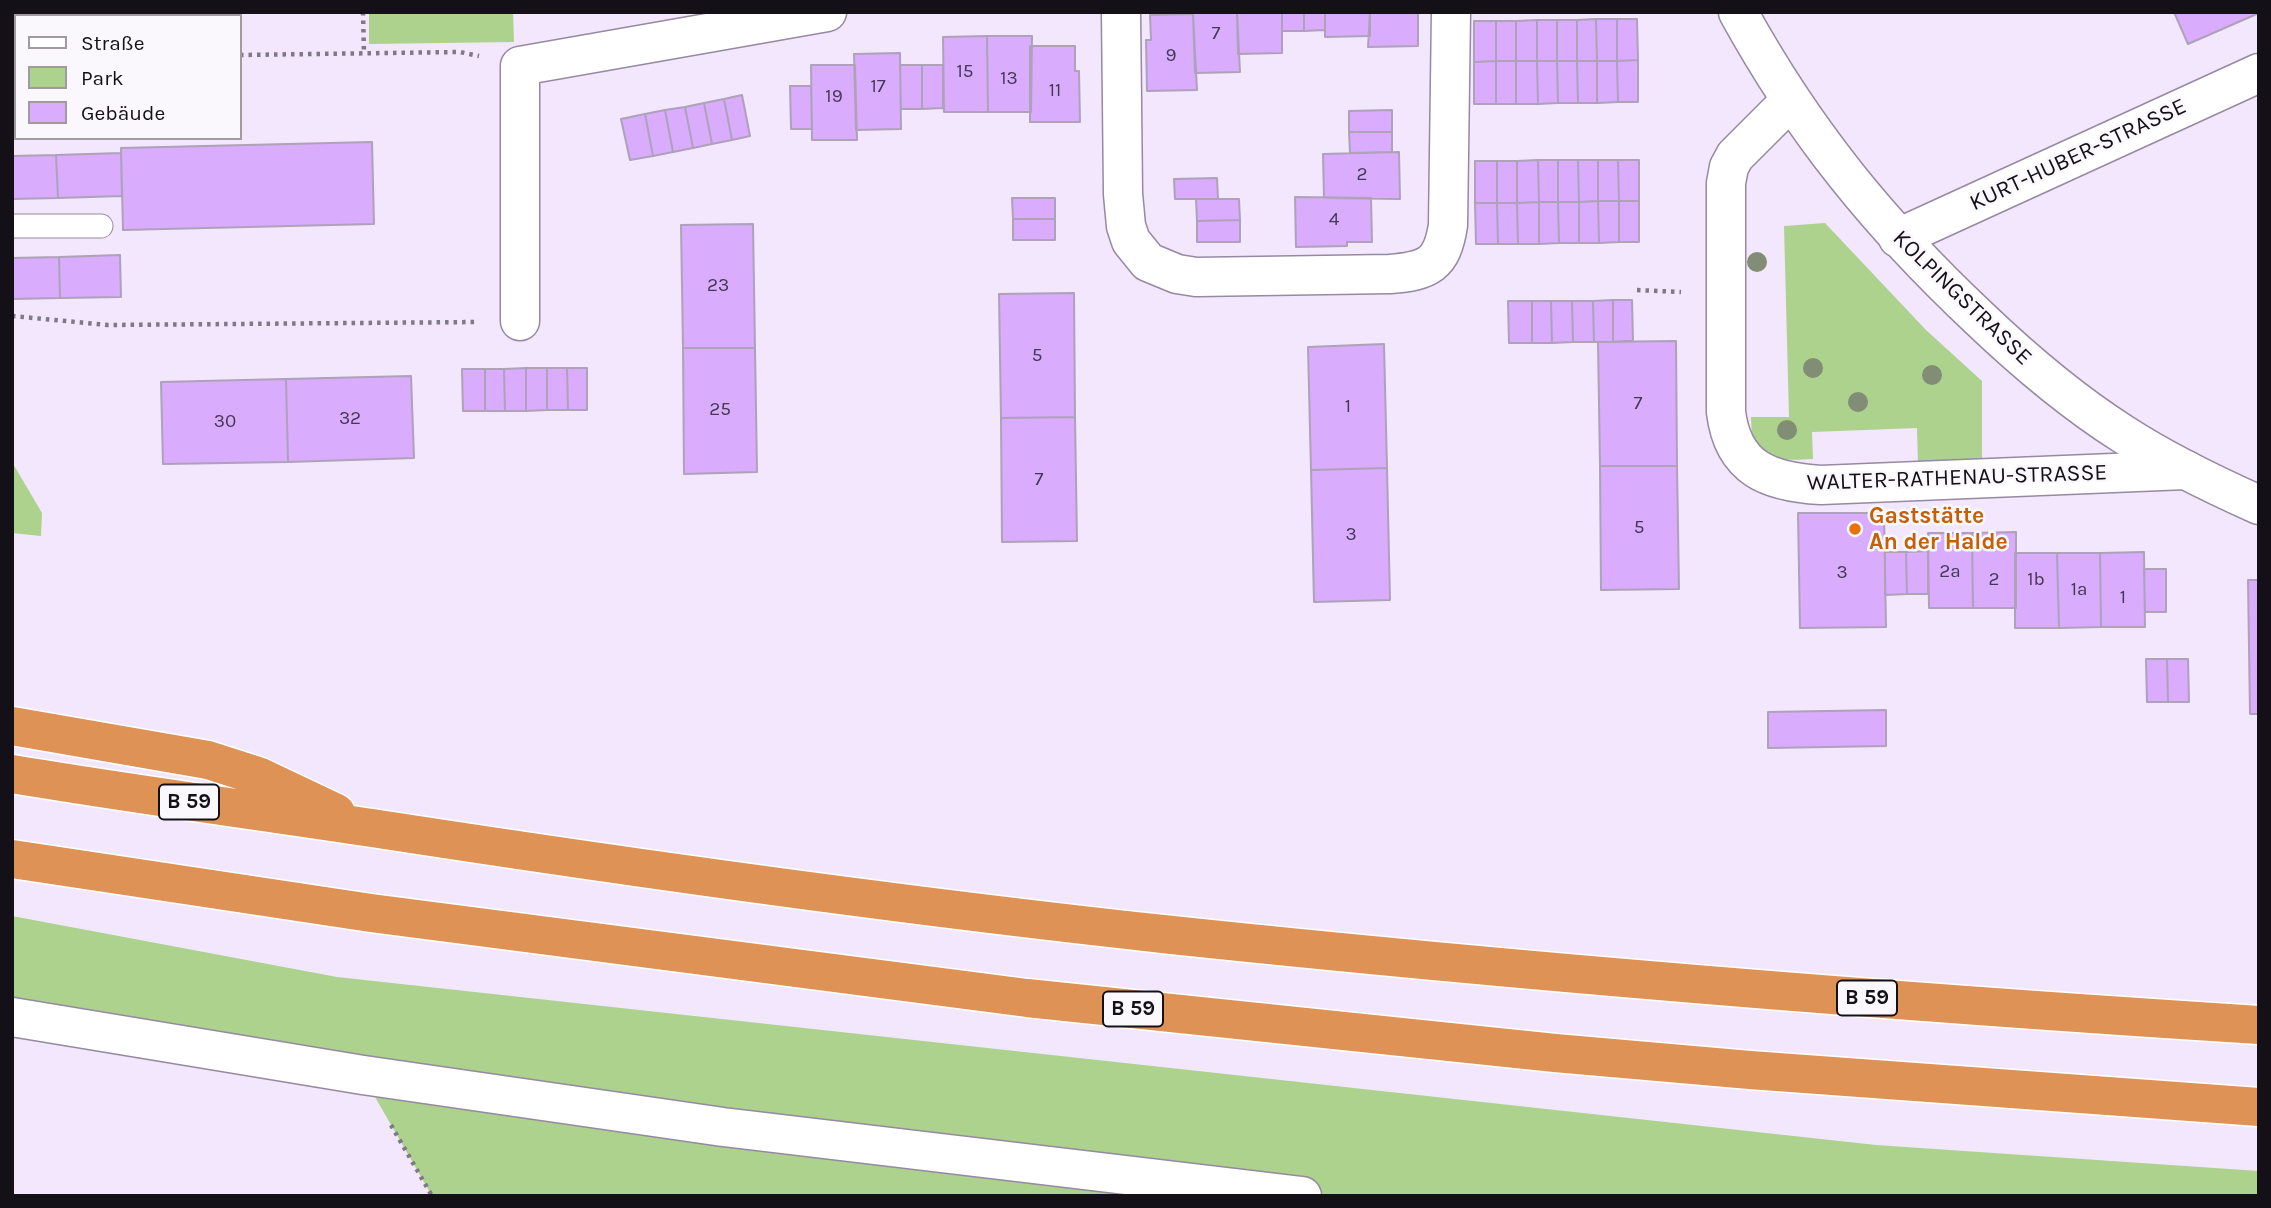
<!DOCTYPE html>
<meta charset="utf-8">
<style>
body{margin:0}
#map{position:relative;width:2271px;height:1208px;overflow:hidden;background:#f2e7fc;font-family:Karla,sans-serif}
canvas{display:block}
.frame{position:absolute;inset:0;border:14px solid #141018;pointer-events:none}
.legend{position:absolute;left:14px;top:14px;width:228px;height:126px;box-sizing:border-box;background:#fbf8fd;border:2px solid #9f9ba1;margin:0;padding:9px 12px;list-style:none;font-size:21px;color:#141018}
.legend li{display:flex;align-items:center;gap:14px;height:35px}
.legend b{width:35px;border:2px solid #9f9ba1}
</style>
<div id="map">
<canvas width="2271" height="1208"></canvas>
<div class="frame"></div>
<ul class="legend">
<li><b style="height:9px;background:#fff"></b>Straße</li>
<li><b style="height:19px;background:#acd28e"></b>Park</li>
<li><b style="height:19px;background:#d9acfe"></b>Gebäude</li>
</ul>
</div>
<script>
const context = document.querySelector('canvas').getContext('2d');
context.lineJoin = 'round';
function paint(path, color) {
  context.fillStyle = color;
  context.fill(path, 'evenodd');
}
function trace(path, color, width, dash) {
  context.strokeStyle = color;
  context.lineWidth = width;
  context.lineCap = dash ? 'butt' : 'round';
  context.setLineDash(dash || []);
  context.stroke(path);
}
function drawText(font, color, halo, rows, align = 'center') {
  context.font = font + ' Karla,sans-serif';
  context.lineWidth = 5;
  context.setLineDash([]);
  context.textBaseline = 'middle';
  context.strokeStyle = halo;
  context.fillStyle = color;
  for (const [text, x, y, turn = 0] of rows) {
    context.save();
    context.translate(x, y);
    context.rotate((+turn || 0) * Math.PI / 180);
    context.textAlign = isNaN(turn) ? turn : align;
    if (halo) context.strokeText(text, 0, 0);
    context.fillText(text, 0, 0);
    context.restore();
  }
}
paint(new Path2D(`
 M369,12H513L514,42L369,44Z
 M1825,223L1926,330L1982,381V461L1918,464L1917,428L1812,432L1813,459C1780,461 1775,461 1752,438L1751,417H1789L1784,226Z
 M12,462L42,513L41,536L12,533Z
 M12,916L337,977L1876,1145L2259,1171V1196H1332L416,1067L12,1000Z
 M375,1097L1184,1196H432Z`), '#acd28e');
const building = new Path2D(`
 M1193,12H1237L1240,72L1195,73Z
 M1237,12H1282V53L1238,54Z
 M1282,12H1304V31H1282Z
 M1304,12H1325V30L1304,31Z
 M1325,12H1370V36L1325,37Z
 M1370,12H1418V46L1368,47Z
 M2174,12H2259V13L2188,44Z
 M1193,14L1197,90L1147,91L1146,40H1151L1150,15Z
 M1596,19L1597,61H1577V20Z
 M1596,19H1617V61H1597Z
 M1617,19H1637L1638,60L1617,61Z
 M1537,20H1557V61H1537Z
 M1537,20V61H1516V21Z
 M1557,20H1577V61H1557Z
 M1474,21H1496V61L1474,62Z
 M1496,21H1516V61H1496Z
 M987,36L988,112H944L943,37Z
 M987,36H1032L1031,112H988Z
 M1030,46H1075V71H1079L1080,122H1030Z
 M900,53L901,129L856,130L854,54Z
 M1638,60V102H1618L1617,61Z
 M1496,61H1516V104H1496Z
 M1496,61V104H1474V62Z
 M1516,61H1537L1538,104H1516Z
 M1537,61H1557L1558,103L1538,104Z
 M1557,61H1577L1578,103H1558Z
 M1577,61H1597V103H1578Z
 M1597,61H1617L1618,102L1597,103Z
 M811,65H855L857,140H812Z
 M900,65H922V109H901Z
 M922,65H943V108L922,109Z
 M790,86H811L812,129H791Z
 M742,95L750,136L732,140L724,99Z
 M724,99L732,140L712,144L704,103Z
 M704,103L712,144L693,148L685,107Z
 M685,107L693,148L673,152L665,110Z
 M665,110L673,152L653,156L645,114Z
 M1392,110V132H1349V111Z
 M645,114L653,156L630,160L621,119Z
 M1349,132H1392V152L1350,153Z
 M372,142L374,224L123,230L121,148Z
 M1399,152L1400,199L1324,198L1323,154Z
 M121,153L122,196L58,198L56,155Z
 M56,155L58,198L12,199V156Z
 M1538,160H1558V202H1539Z
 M1538,160L1539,202L1517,203V161Z
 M1558,160H1578L1579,202H1558Z
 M1578,160H1598V201L1579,202Z
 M1598,160H1618L1619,201H1598Z
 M1618,160H1639V201H1619Z
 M1475,161H1497V203H1475Z
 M1497,161H1517V203H1497Z
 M1217,178L1218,199H1175L1174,179Z
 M1295,197L1371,198L1372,242H1347V246L1296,247Z
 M1012,198H1055V219H1013Z
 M1196,199H1239L1240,220L1197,221Z
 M1598,201L1599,243H1579V202Z
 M1598,201H1619V242L1599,243Z
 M1619,201H1639V242H1619Z
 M1539,202V244H1518L1517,203Z
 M1539,202H1558L1559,243L1539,244Z
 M1558,202H1579V243H1559Z
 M1475,203H1497L1498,244H1476Z
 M1497,203H1517L1518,244H1498Z
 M1013,219H1055V240H1013Z
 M1240,220V242H1197V221Z
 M753,224L755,348H683L681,225Z
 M120,255L121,297L60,298L59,257Z
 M59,257L60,298L12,299V258Z
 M1074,293L1075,417L1001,418L999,294Z
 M1613,300H1632L1633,341L1613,342Z
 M1613,300V342H1594L1593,301Z
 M1508,301H1532V343H1509Z
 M1532,301H1551L1552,343H1532Z
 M1551,301H1572L1573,342L1552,343Z
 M1572,301H1593L1594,342H1573Z
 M1676,341L1677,466H1600L1598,342Z
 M1384,344L1387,468L1311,470L1308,347Z
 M683,348H755L757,472L684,474Z
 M526,368V411H505L504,369Z
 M526,368H547V410L526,411Z
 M547,368H567L568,410H547Z
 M567,368H587V410H568Z
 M462,369H485V411H463Z
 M485,369H504L505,411H485Z
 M411,376L414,458L288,462L286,379Z
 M286,379L288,462L163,464L161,382Z
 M1075,417L1077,541L1002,542L1001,418Z
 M1600,466H1677L1679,589L1601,590Z
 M1387,468L1390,600L1314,602L1311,470Z
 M1798,513H1884L1886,627L1800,628Z
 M2016,532V608H1973L1972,533Z
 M1928,533H1972L1973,608H1929Z
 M1928,551V594H1907L1906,552Z
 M1885,552H1906L1907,594L1885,595Z
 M2144,552L2145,627H2101L2100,553Z
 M2015,553H2057L2059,628H2015Z
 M2057,553H2100L2101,627L2059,628Z
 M2144,569H2166V612H2145Z
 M2248,580H2259V714H2250Z
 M2146,659H2167L2168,702H2147Z
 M2167,659H2188L2189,702H2168Z
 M1886,710V746L1768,748V712Z`);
paint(building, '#d9acfe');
trace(building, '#aea1b9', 2);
const service = new Path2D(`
 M12,226H101`);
const minor = new Path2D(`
 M1121,12L1123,194L1126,226L1131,241L1148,262L1177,274L1196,277L1390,274C1428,271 1442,265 1448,225L1451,12
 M1790,101L1735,156L1729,167L1726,183V412C1733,469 1769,482 1821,485L2186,470
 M1898,238L2259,73
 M520,321V66L827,12
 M12,1017L363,1075L723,1127L1302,1196`);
const tertiary = new Path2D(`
 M1738,12C1804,132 1879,224 1979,318C2023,360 2071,401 2123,434C2166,462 2212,484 2259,505`);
const motorway = new Path2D(`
 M12,726L208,760L258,776L336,813
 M12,774C132,794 252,810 372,828C638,869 904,906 1172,935C1533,973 1896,1002 2259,1025
 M12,859L371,913L1027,998L1555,1053L1750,1070L2259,1107`);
trace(service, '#9689a1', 25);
trace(minor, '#9689a1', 41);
trace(tertiary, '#9689a1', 41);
trace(motorway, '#fff', 41);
trace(new Path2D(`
 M363,12L364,53
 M240,55L460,52L479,56
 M12,59H16
 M1637,290L1681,292
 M12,316L108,325L478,322
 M391,1125L432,1196`), '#7f7886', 4.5, [3.5, 5]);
trace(service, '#fff', 23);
trace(minor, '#fff', 38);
trace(tertiary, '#fff', 38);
trace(motorway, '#de9255', 38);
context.fillStyle = '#828d75';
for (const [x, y] of [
 [1757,262],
 [1813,368],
 [1932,375],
 [1858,402],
 [1787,430]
]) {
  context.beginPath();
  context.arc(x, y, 10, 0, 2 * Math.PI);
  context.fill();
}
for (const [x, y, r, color] of [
 [1855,529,7,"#e8710a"]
]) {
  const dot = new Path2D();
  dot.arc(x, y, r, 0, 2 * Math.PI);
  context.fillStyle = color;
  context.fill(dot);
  trace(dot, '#fbf8fd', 2.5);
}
drawText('19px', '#453752', null, [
 ["7",1216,34],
 ["9",1171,56],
 ["15",965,72],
 ["13",1009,79],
 ["17",878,87],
 ["11",1055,91],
 ["19",834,97],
 ["2",1362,175],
 ["4",1334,220],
 ["23",718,286],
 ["5",1037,356],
 ["7",1638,404],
 ["1",1348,407],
 ["25",720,410],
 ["32",350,419],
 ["30",225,422],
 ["7",1039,480],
 ["5",1639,528],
 ["3",1351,535],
 ["2a",1950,572],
 ["3",1842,573],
 ["2",1994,580],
 ["1b",2036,580],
 ["1a",2079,590],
 ["1",2123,598]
]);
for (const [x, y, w] of [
 [189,802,60],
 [1867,998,60],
 [1133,1009,60]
]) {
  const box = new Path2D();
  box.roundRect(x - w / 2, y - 17.5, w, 35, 5);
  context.fillStyle = '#fbf8fd';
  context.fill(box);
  trace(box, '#141018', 2);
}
drawText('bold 21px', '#141018', null, [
 ["B 59",189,802],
 ["B 59",1867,998],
 ["B 59",1133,1009]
]);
drawText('23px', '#141018', '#fbf8fd', [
 ["KURT-HUBER-STRASSE",2078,155,-25],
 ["KOLPINGSTRASSE",1962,298,44],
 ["WALTER-RATHENAU-STRASSE",1957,478,-2]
]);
drawText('bold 23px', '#c56008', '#fbf8fd', [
 ["Gaststätte",1869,516],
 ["An der Halde",1869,542]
], 'left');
</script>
